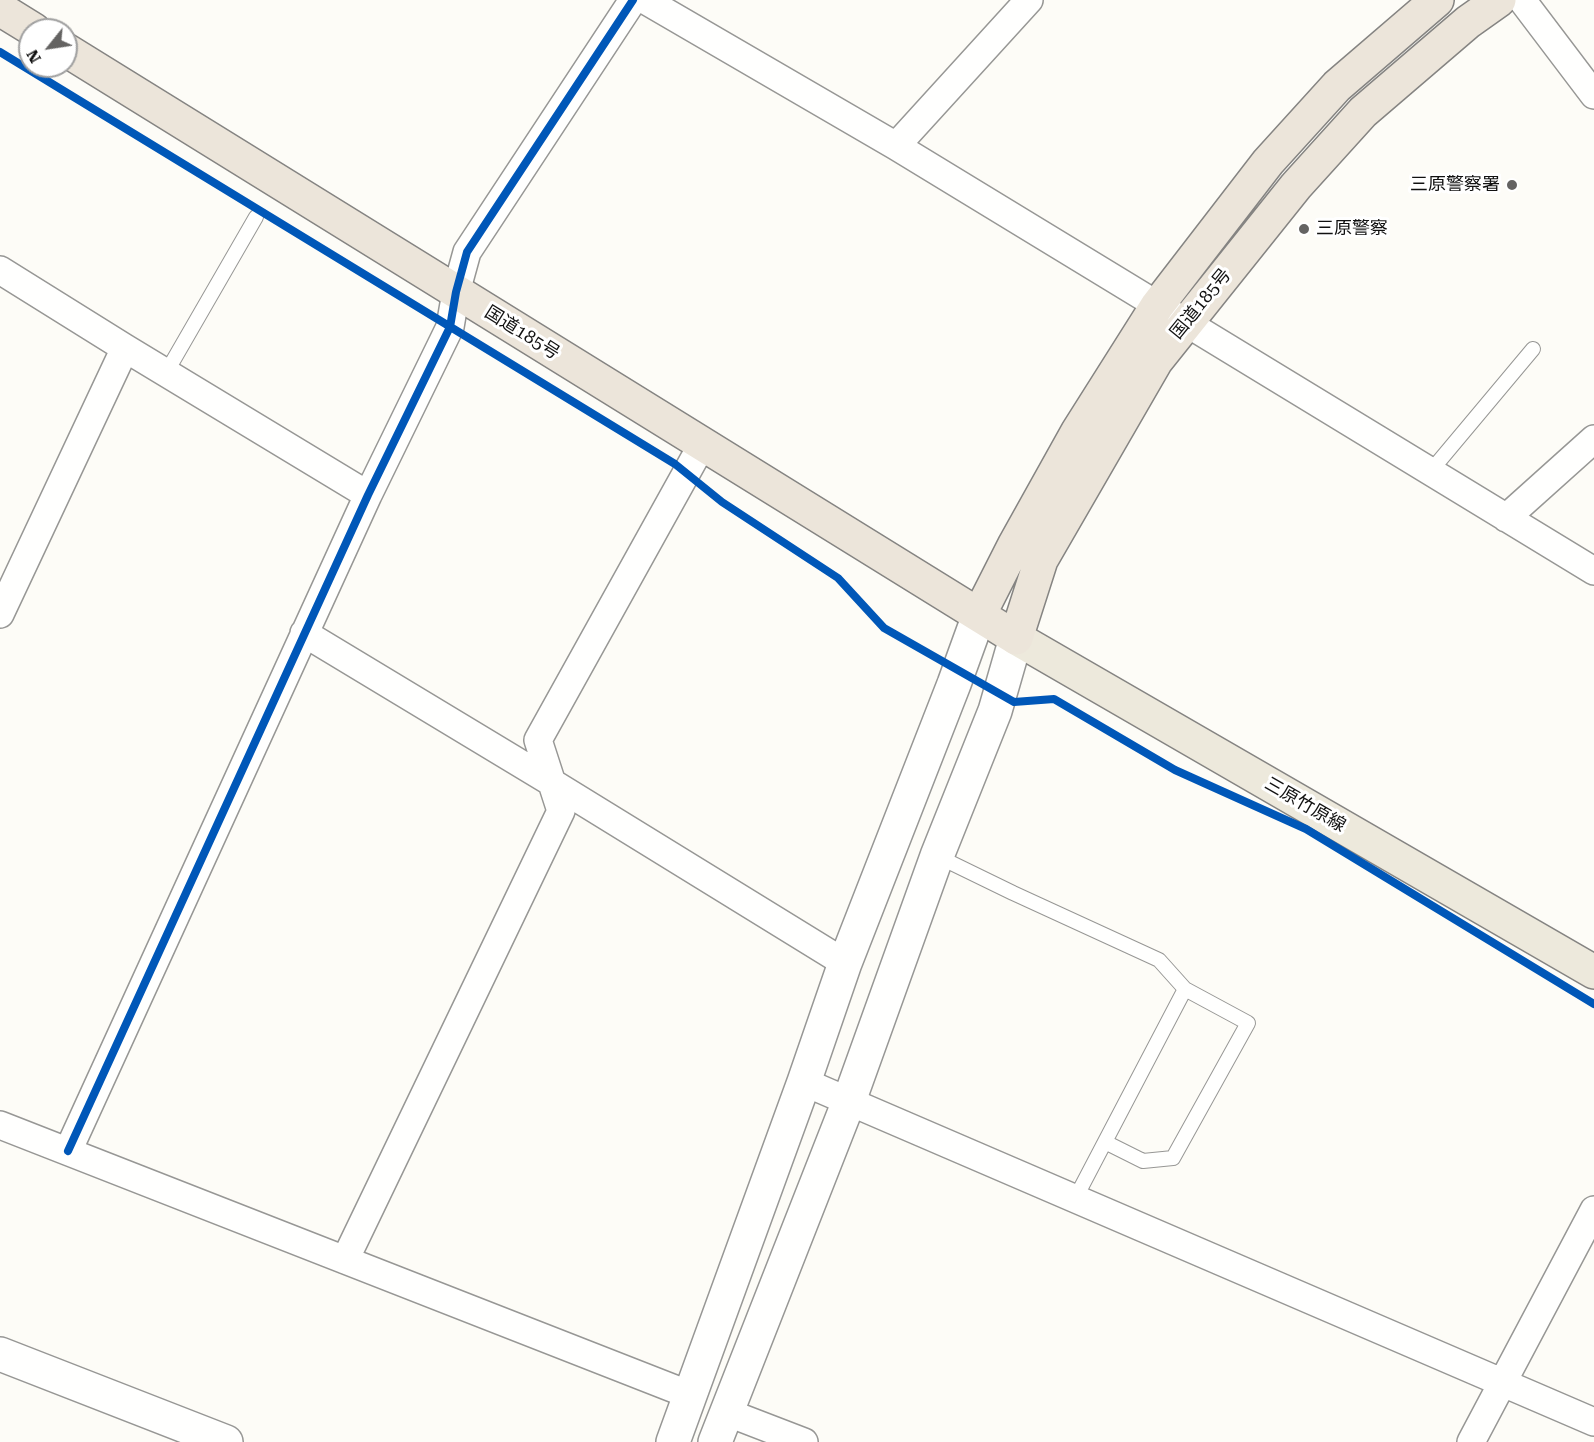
<!DOCTYPE html>
<meta charset="utf-8">
<style>
body{margin:0}
#map{position:relative;width:1594px;height:1442px;overflow:hidden;background:#fdfcf7;font-family:"Roboto Serif",serif}
canvas{display:block}
.north{position:absolute;left:18px;top:18px;width:60px;height:60px;box-sizing:border-box;background:#fff;border:2px solid #a0a0a0;border-radius:50%;rotate:240deg;font-size:16px;font-weight:700;line-height:24px;text-align:center;color:#111}
.north::after{content:'';display:block;margin:auto;width:21px;height:27px;background:#646362;clip-path:polygon(50% 0,100% 100%,50% 72%,0 100%)}
</style>
<div id="map">
<canvas width="1594" height="1442"></canvas>
<div class="north">N</div>
</div>
<script>
const context = document.querySelector('canvas').getContext('2d');
context.lineJoin = 'round';
function trace(path, color, width, dash) {
  context.strokeStyle = color;
  context.lineWidth = width;
  context.lineCap = dash ? 'butt' : 'round';
  context.setLineDash(dash || []);
  context.stroke(path);
}
function drawText(font, color, halo, rows, align = 'center') {
  context.font = font + ' "Roboto Serif","Noto Sans JP",serif';
  context.lineWidth = 6;
  context.setLineDash([]);
  context.textBaseline = 'middle';
  context.strokeStyle = halo;
  context.fillStyle = color;
  for (const [text, x, y, turn = 0] of rows) {
    context.save();
    context.translate(x, y);
    context.rotate((+turn || 0) * Math.PI / 180);
    context.textAlign = isNaN(turn) ? turn : align;
    if (halo) context.strokeText(text, 0, 0);
    context.fillText(text, 0, 0);
    context.restore();
  }
}
const service = new Path2D(`
 M166,373L256,217
 M1430,472L1533,349
 M937,856L1013,893L1159,960L1185,989L1075,1199
 M1105,1142L1143,1161L1173,1158L1248,1023L1185,989`);
const minor = new Path2D(`
 M645,0L896,146L1594,571
 M1522,0L1594,95
 M896,146L1029,0
 M0,270L125,348L368,495
 M1506,518L1594,439
 M0,614L125,348
 M304,633L551,782L845,963
 M804,1082L1594,1422
 M0,1125L690,1395
 M68,1151L368,495L450,327L456,292L467,252L633,0
 M345,1260L561,811L538,740L703,443
 M726,1412L804,1442
 M1471,1442L1594,1210`);
const tertiary = new Path2D(`
 M0,1354L226,1442
 M673,1442L804,1082L845,963L954,684L979,615
 M715,1442L849,1101L937,856L995,711L1016,638`);
const primary = new Path2D(`
 M1016,638L1594,972`);
const trunk = new Path2D(`
 M0,9L34,30
 M66,50L1016,638L1041,560L1156,361L1296,186L1363,112L1468,22L1499,0
 M979,615L1015,544L1078,431L1157,306L1268,162L1337,86L1437,0`);
trace(service, '#979795', 16);
trace(minor, '#979795', 30);
trace(tertiary, '#979795', 36);
trace(primary, '#858482', 36);
trace(trunk, '#858482', 36);
trace(new Path2D(`
 M0,52L222,187
 M709,492L722,502L838,578L884,628L931,655
 M1031,701L1054,699L1056,700`), '#b9b9b8', 4, [6, 3]);
trace(service, '#fffffe', 14);
trace(minor, '#fffffe', 27);
trace(tertiary, '#fffffe', 33);
trace(primary, '#ede9dc', 33);
trace(trunk, '#ece5da', 33);
trace(new Path2D(`
 M0,52L675,464L722,502L838,578L884,628L1014,702L1054,699L1175,770L1306,829L1594,1004
 M68,1151L368,495L450,327L456,292L467,252L633,0`), '#0057b8', 8);
for (const [x, y, r, color] of [
 [1512,185,6,"#646362"],
 [1304,229,6,"#646362"]
]) {
  const dot = new Path2D();
  dot.arc(x, y, r, 0, 2 * Math.PI);
  context.fillStyle = color;
  context.fill(dot);
  trace(dot, '#fff', 2);
}
drawText('18px', '#111', '#fff', [
 ["三原警察署",1500,185],
 ["三原警察",1316,229,"left"]
], 'right');
drawText('18px', '#111', '#fff', [
 ["国道185号",1201,304,-51],
 ["国道185号",522,333,32],
 ["三原竹原線",1305,805,30]
]);
</script>
